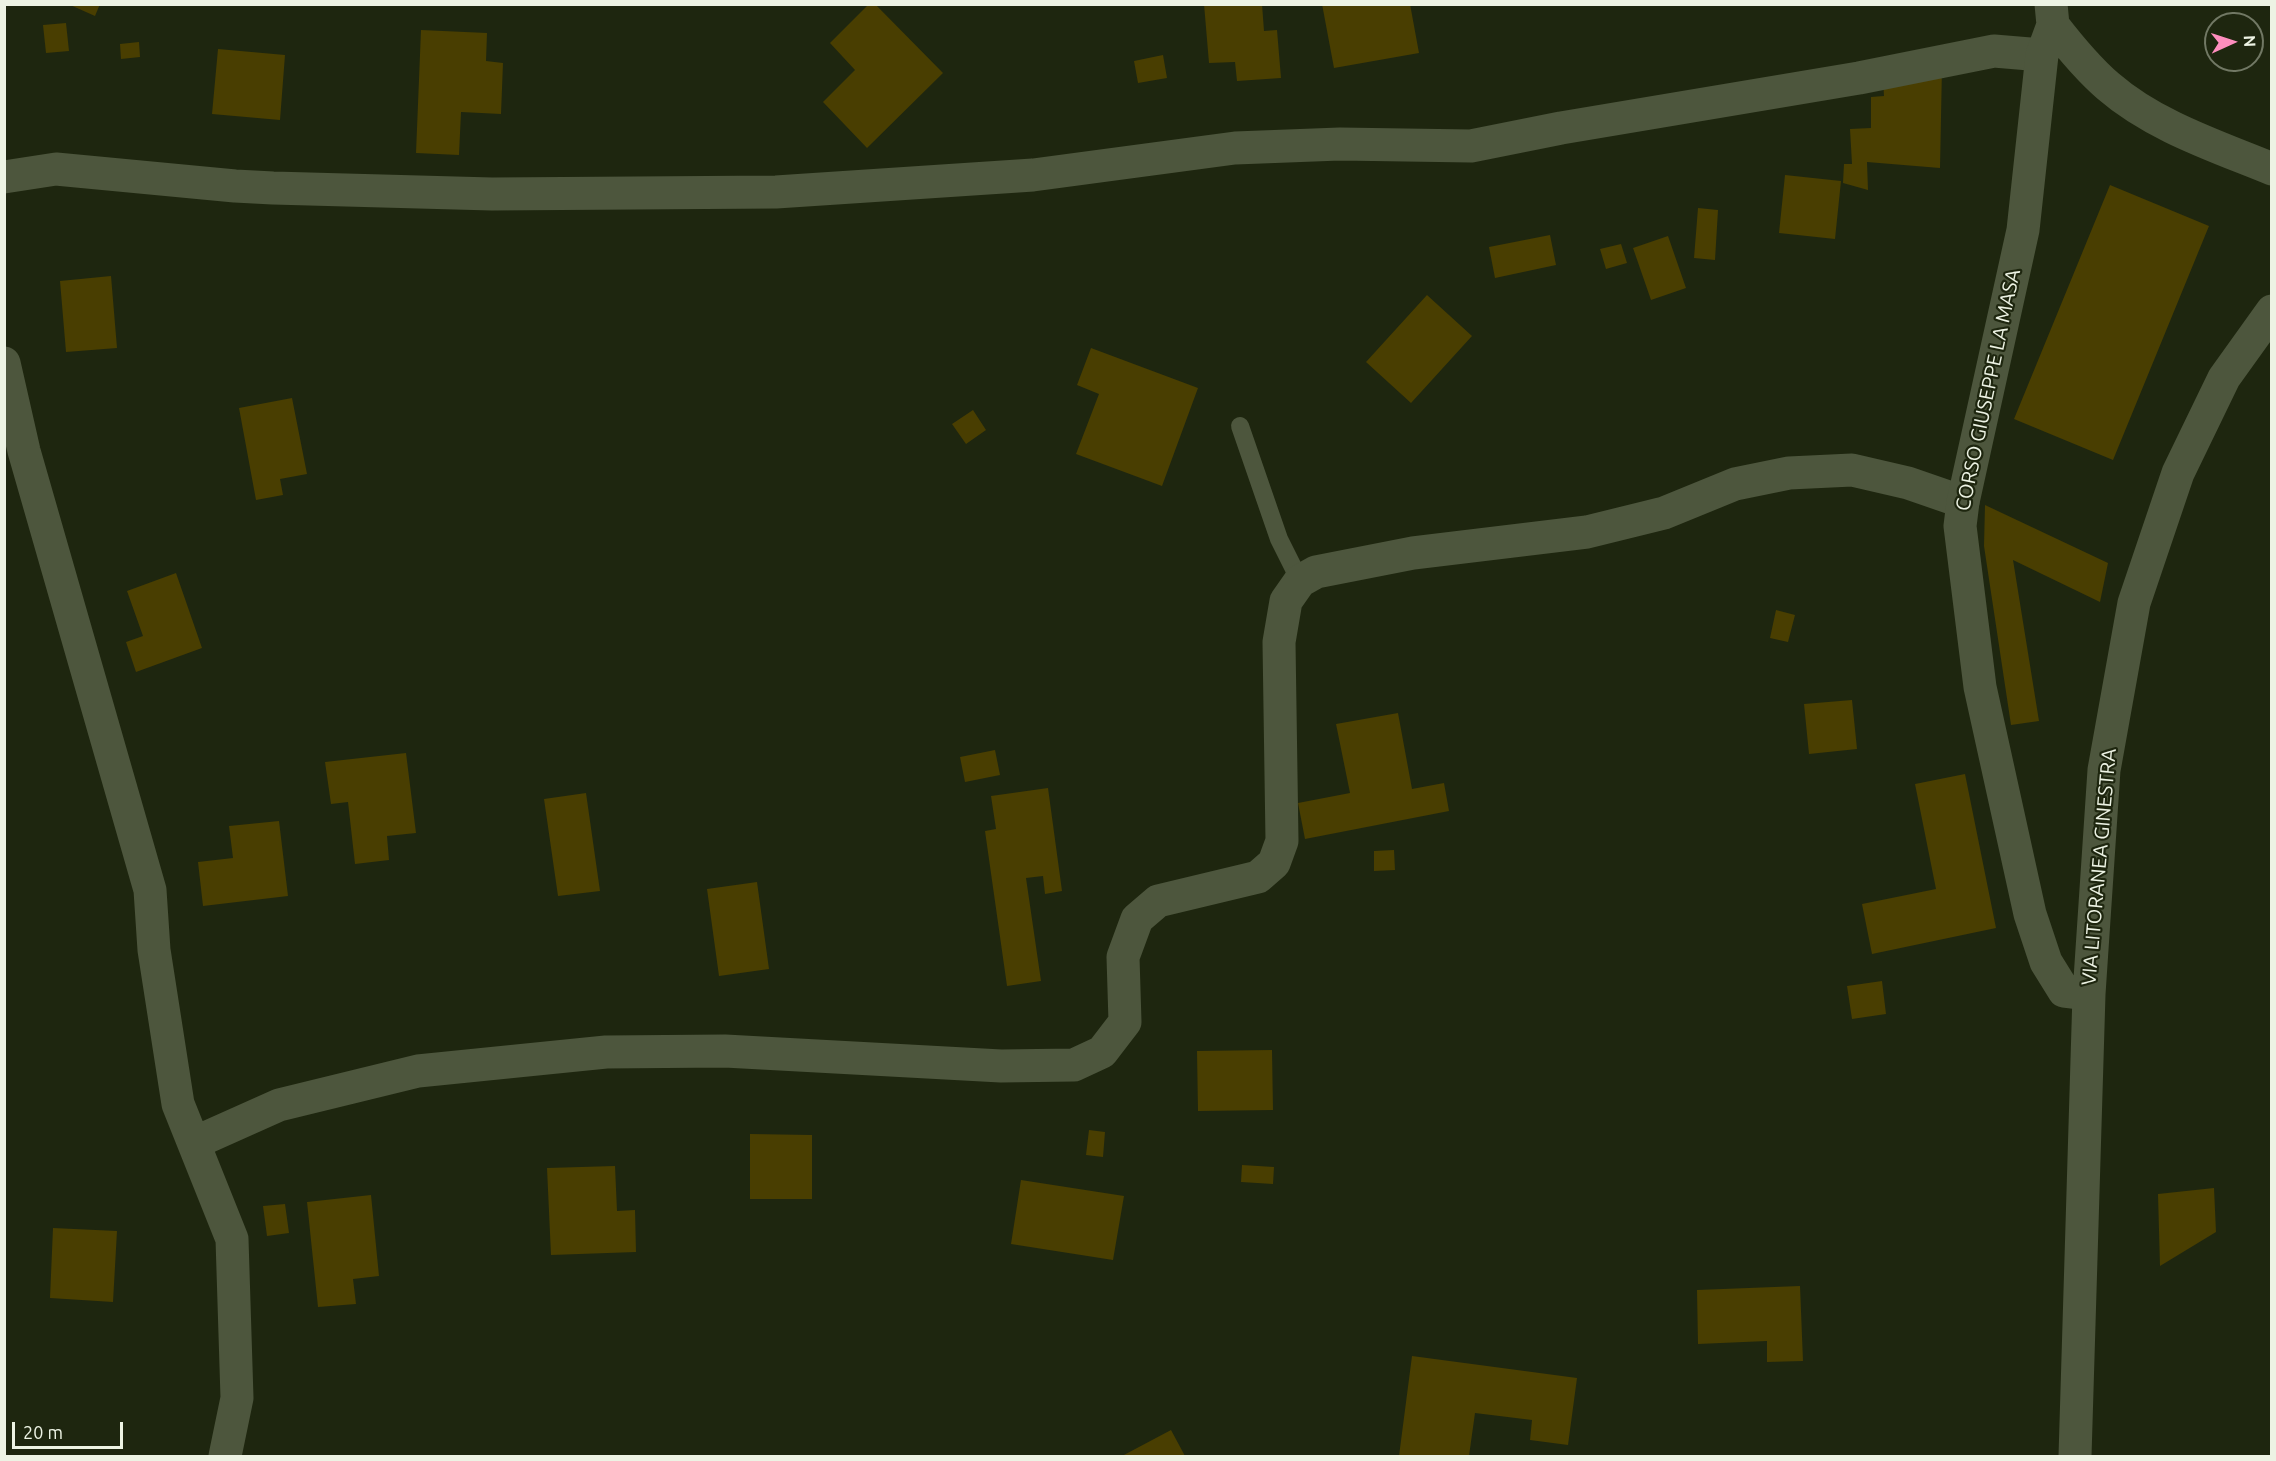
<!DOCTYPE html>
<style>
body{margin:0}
#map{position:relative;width:2276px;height:1461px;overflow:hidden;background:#1e260f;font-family:Ubuntu,sans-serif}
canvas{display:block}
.frame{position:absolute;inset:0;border:6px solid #edf3e4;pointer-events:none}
.north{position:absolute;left:2204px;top:12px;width:60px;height:60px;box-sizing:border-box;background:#1e260f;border:2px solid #717864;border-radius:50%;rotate:87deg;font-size:16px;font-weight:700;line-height:24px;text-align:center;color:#edf3e4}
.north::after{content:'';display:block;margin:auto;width:21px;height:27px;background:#fe8ebe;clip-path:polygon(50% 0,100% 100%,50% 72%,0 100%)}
.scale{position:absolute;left:12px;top:1422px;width:111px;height:27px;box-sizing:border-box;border:3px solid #edf3e4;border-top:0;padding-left:8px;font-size:18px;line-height:21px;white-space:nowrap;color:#edf3e4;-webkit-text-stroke:4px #1e260f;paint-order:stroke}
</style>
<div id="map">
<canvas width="2276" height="1461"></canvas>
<div class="frame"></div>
<div class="north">N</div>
<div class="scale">20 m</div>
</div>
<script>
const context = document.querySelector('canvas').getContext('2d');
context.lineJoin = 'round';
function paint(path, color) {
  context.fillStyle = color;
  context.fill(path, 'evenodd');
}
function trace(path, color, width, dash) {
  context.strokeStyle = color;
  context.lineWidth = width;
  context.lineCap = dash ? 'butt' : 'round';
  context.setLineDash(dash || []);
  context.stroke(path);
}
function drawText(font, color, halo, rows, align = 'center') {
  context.font = font + ' Ubuntu,sans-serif';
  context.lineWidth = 4.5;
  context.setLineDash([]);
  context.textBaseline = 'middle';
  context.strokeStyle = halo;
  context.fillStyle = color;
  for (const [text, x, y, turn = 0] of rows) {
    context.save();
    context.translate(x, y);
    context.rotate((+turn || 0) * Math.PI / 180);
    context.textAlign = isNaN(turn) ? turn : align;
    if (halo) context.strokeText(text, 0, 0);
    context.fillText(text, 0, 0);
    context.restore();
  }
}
paint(new Path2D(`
 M68,4H100L95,16Z
 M869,4H875L943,73L867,148L823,102L855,70L830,43Z
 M1204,4H1262L1264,31L1277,30L1281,78L1237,81L1235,62L1209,63Z
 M1322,4H1410L1419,53L1334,68Z
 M66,23L69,51L46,53L43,25Z
 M421,30L487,33L486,61L503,63L501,114L461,112L459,155L416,153Z
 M139,42L140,57L121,59L120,44Z
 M218,49L285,55L280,120L212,114Z
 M1163,55L1167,78L1138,83L1134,61Z
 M1942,67L1940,168L1867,162L1868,190L1843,183L1844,164H1852L1850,129L1871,128V97L1884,96L1883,80Z
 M1785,175L1841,181L1835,239L1779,233Z
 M2110,185L2209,226L2113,460L2014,419Z
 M1698,208L1718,210L1715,260L1694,258Z
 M1550,235L1556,265L1495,278L1489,247Z
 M1668,236L1686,288L1651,300L1633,248Z
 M1621,244L1627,263L1606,269L1600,249Z
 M111,276L117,348L66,352L60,281Z
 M1427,295L1472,336L1411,403L1366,362Z
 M1091,348L1198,388L1162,486L1076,454L1099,394L1077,385Z
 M292,398L307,474L280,479L283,495L256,500L239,408Z
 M973,410L986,430L966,444L952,424Z
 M1985,505L2108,563L2100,602L2013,560L2039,721L2011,725L1984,546Z
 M176,573L202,648L136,672L126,642L143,636L127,591Z
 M1776,610L1795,615L1788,642L1770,638Z
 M1852,700L1857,749L1809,754L1804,704Z
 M1398,713L1412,789L1444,783L1449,811L1305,839L1298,803L1350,793L1336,724Z
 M995,750L1000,775L965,782L960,757Z
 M406,753L416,833L387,836L389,860L355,864L348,802L331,804L325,762Z
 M1965,774L1996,928L1872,954L1862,904L1936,889L1915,784Z
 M1048,788L1062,891L1045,894L1043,876L1026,878L1041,981L1007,986L985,831L996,829L991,796Z
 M586,793L600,891L558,896L544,799Z
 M279,821L288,896L203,906L198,862L233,858L229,826Z
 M1394,850L1395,870L1374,871V851Z
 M757,882L769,969L719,976L707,889Z
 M1882,981L1886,1014L1852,1019L1847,986Z
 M1272,1050L1273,1110L1198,1111L1197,1051Z
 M1089,1130L1105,1132L1103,1157L1086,1155Z
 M750,1134L812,1135V1199H750Z
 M1242,1165L1274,1167L1273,1184L1241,1182Z
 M615,1166L617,1211L635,1210L636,1252L551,1255L547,1168Z
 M1021,1180L1124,1196L1113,1260L1011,1244Z
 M2214,1188L2216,1232L2160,1266L2158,1194Z
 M371,1195L379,1276L353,1279L356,1304L318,1307L307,1202Z
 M285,1204L289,1233L267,1236L263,1206Z
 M53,1228L117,1231L113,1302L50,1298Z
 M1800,1286L1803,1361L1767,1362V1341L1698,1344L1697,1290Z
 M1412,1356L1577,1378L1568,1445L1530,1440L1532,1420L1475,1413L1469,1456H1399Z
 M1171,1430L1185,1456H1122Z`), '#493e01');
trace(new Path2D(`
 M1240,426L1279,539L1300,581`), '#4d563d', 18);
trace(new Path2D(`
 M4,177L56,169L235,186L273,188L492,194L776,192L1033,175L1235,148L1340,144L1471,146L1561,128L1859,78L1994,51L2042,55
 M4,363L24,451L150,890L154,950L178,1104L232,1239L237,1398L225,1456
 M194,1143L279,1105L418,1071L606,1052L725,1051L1001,1066L1074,1065L1102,1052L1125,1022L1123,957L1137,919L1158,901L1258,877L1274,863L1282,841L1279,642L1286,601L1300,581L1316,572L1413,553L1587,532L1664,513L1735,484L1789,473L1852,470L1908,483L1963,502`), '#4d563d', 33);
trace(new Path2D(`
 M2051,4L2053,25L2042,55L2023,230L1963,502L1960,526L1980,687L2030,914L2046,962L2064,991L2089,994
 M2053,25C2070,47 2087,68 2108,86C2154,126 2216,146 2272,169
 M2075,1456L2089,994L2104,770L2134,603L2178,473L2224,378L2272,311`), '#4d563d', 33);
drawText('20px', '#edf3e4', '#1e260f', [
 ["CORSO GIUSEPPE LA MASA",1988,390,-78],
 ["VIA LITORANEA GINESTRA",2099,867,-85]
]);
</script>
